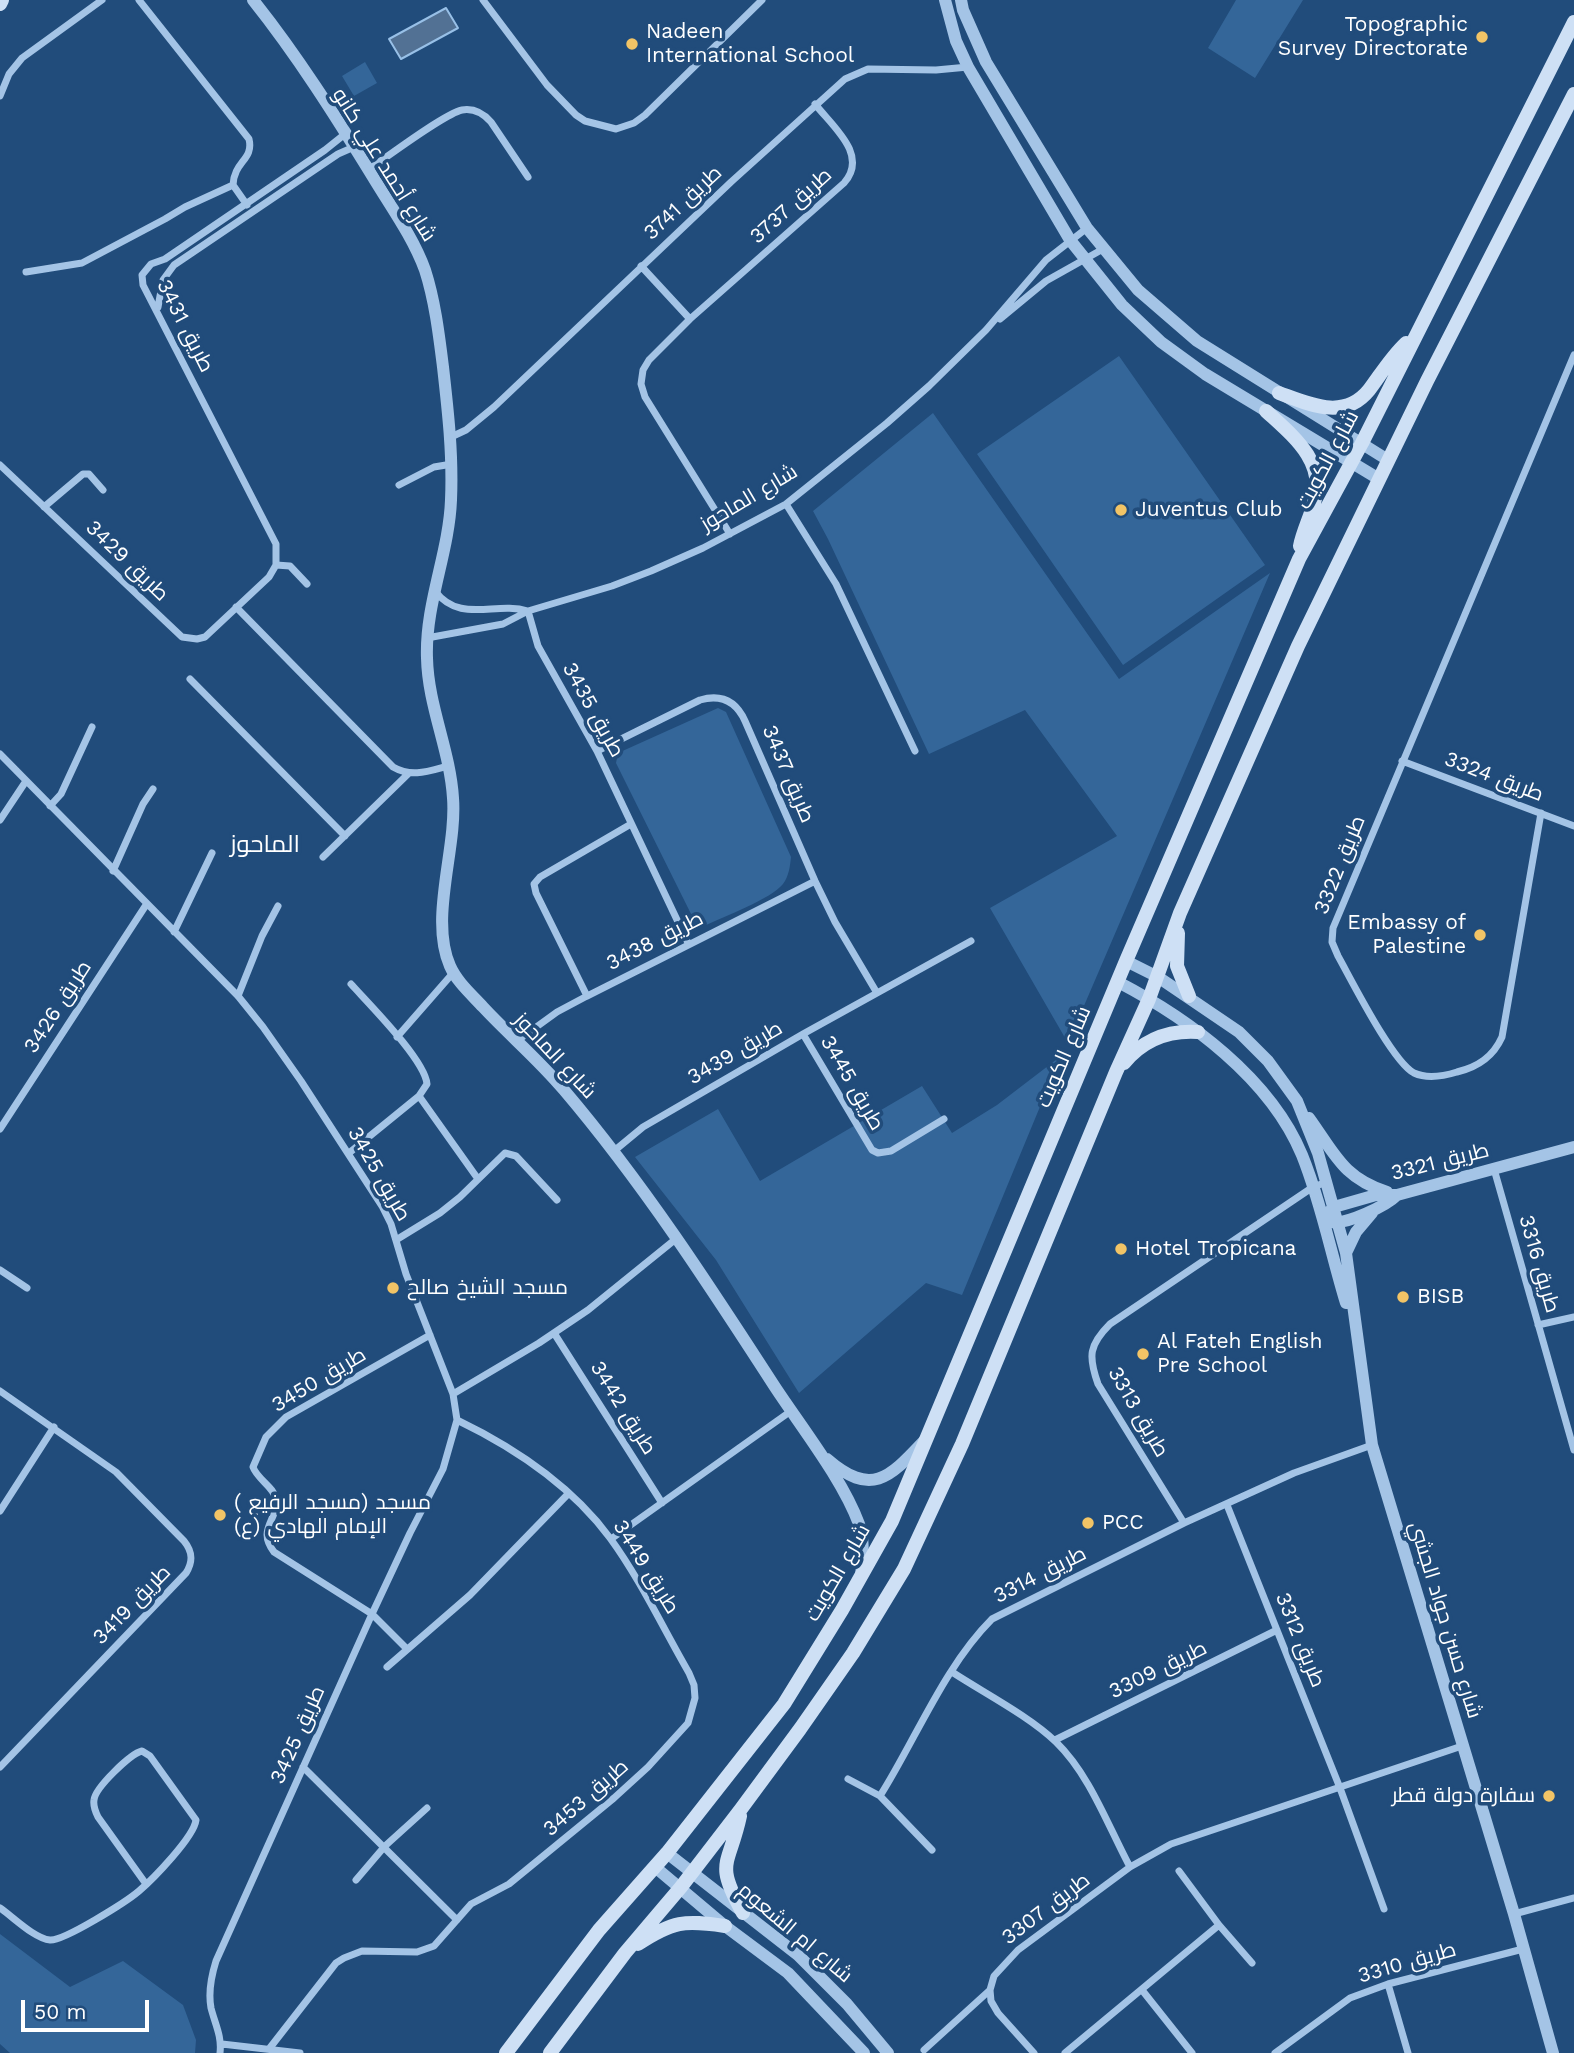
<!DOCTYPE html>
<meta charset="utf-8">
<style>
body{margin:0}
#map{position:relative;width:1574px;height:2053px;overflow:hidden;background:#214c7b;font-family:"Work Sans",sans-serif}
canvas{display:block}
.scale{position:absolute;left:21px;top:2000px;width:128px;height:32px;box-sizing:border-box;border:4px solid #fff;border-top:0;padding-left:9px;font-size:21px;line-height:24px;white-space:nowrap;color:#fff;-webkit-text-stroke:5px #214c7b;paint-order:stroke}
</style>
<div id="map">
<canvas width="1574" height="2053"></canvas>
<div class="scale">50 m</div>
</div>
<script>
const context = document.querySelector('canvas').getContext('2d');
context.lineJoin = 'round';
function paint(path, color) {
  context.fillStyle = color;
  context.fill(path, 'evenodd');
}
function trace(path, color, width, dash) {
  context.strokeStyle = color;
  context.lineWidth = width;
  context.lineCap = dash ? 'butt' : 'round';
  context.setLineDash(dash || []);
  context.stroke(path);
}
function drawText(font, color, halo, rows, align = 'center') {
  context.font = font + ' "Work Sans",Cairo,sans-serif';
  context.lineWidth = 7;
  context.setLineDash([]);
  context.textBaseline = 'middle';
  context.strokeStyle = halo;
  context.fillStyle = color;
  for (const [text, x, y, turn = 0] of rows) {
    context.save();
    context.translate(x, y);
    context.rotate((+turn || 0) * Math.PI / 180);
    context.textAlign = isNaN(turn) ? turn : align;
    if (halo) context.strokeText(text, 0, 0);
    context.fillText(text, 0, 0);
    context.restore();
  }
}
paint(new Path2D(`
 M1236,0H1303L1255,78L1208,48Z
 M365,62L377,83L354,96L342,76Z
 M1119,356L1265,565L1123,665L977,454Z
 M933,413L1119,679L1270,573L1068,1043L990,908L1117,836L1025,710L929,754L828,539L813,511Z
 M718,708L726,712L791,857C790,866 789,876 783,884C771,899 723,917 704,926L696,924L616,763L618,753Z
 M1061,1056L962,1295L926,1283L799,1393L716,1260L635,1157L718,1109L760,1181L922,1086L952,1133L997,1105Z
 M0,1934L70,1987L123,1961L183,2005L196,2040L195,2053H10L0,2044Z`), '#346699');
const water = new Path2D(`
 M446,8L458,28L401,59L389,39Z`);
paint(water, '#527194');
trace(water, '#98c0e7', 2);
trace(new Path2D(`
 M483,0L547,85L576,115L585,121L616,129L634,123L645,115L762,0
 M0,96L9,74L22,58L102,0
 M368,170C387,157 444,114 462,110C474,108 483,113 491,122L528,177
 M233,185L247,205
 M641,266L690,319
 M26,272L82,263L165,219L185,207L233,185C234,161 254,160 249,139L139,0
 M158,307L163,280L174,265L338,154L354,147
 M1000,319L1046,281L1103,249
 M451,437L466,430L494,407L731,182L845,79L868,69L936,70L968,67
 M0,465L182,637L197,639L205,637L269,577L276,565V544L143,285L142,275L151,264L165,259L325,150L345,134
 M399,485L434,467L452,464
 M786,504L836,584L915,751
 M44,507L83,474H89L103,490
 M730,534L645,397L641,384L643,370L649,360L690,319L844,183C869,155 833,127 815,104
 M276,565L290,566L307,584
 M435,591C460,624 495,601 528,611
 M236,607L393,767C412,778 429,771 448,766
 M528,611L538,646L597,751L688,943
 M427,638L503,624L528,611L612,586L651,571L703,548L786,504L887,423L929,386L986,330L1046,260L1087,228
 M190,679L345,836
 M597,751L700,700C721,694 736,701 745,721L815,881L835,922L877,993
 M0,754L238,996L263,1027L301,1081L382,1206L391,1224L406,1274L453,1394L457,1420L443,1469L410,1533L372,1614L216,1961C211,1977 208,1992 211,2008C215,2024 222,2036 220,2053
 M1402,761L1574,826
 M50,806L61,794L92,727
 M1541,813L1502,1037C1493,1057 1478,1067 1457,1072C1444,1076 1427,1079 1414,1073C1392,1061 1352,981 1338,956L1332,942L1333,928L1574,355
 M0,820L26,781
 M323,857L408,774
 M113,871L143,804L153,789
 M174,932L212,853
 M238,996L262,936L278,906
 M587,996L536,893L534,884L540,877L631,824
 M803,1034L872,1150L878,1153L891,1151L944,1119
 M397,1037L453,973
 M517,1041L557,1012L587,996L815,881
 M419,1096L478,1179
 M0,1129L146,905
 M614,1151L643,1127L803,1034L971,941
 M349,1153L419,1096L427,1084C425,1060 369,1004 351,984
 M1494,1169L1574,1450
 M396,1240L440,1213L460,1197L505,1153L516,1156L557,1200
 M0,1270L27,1288
 M1538,1325L1574,1317
 M554,1333L662,1503
 M0,1391L116,1472L184,1541C193,1552 193,1562 186,1573L0,1767
 M453,1394L539,1343L588,1310L677,1238
 M1227,1505L1340,1788L1384,1909
 M0,1511L54,1427
 M1184,1523L1098,1384C1088,1356 1089,1345 1110,1324L1313,1187L1327,1182
 M611,1539L791,1411
 M407,1649L372,1614L274,1552C256,1529 279,1519 276,1499C274,1487 257,1479 253,1467L266,1437L286,1417L430,1335
 M387,1667L470,1595L569,1493
 M952,1672C984,1693 1029,1716 1056,1742C1090,1775 1108,1826 1130,1867
 M1055,1740L1277,1630
 M303,1767L457,1920
 M848,1779L880,1796L932,1850
 M880,1796C916,1739 944,1667 992,1619L1184,1523L1294,1473L1372,1445
 M1179,1871L1219,1925L1252,1963
 M356,1880L385,1846L427,1808
 M0,1908C13,1917 35,1939 50,1940C64,1941 126,1902 139,1891C153,1879 194,1837 196,1820L150,1756L142,1751C130,1754 95,1788 94,1800C93,1806 95,1811 98,1817L146,1884
 M1514,1914L1574,1898
 M1388,1984L1408,2053
 M1142,1990L1192,2053
 M222,2044L300,2053
 M269,2049L336,1963L344,1958L362,1951L417,1952L434,1946L471,1904L509,1884L614,1798L648,1767L688,1723L695,1698L694,1685L689,1673C663,1628 640,1579 610,1538C571,1485 515,1448 457,1420
 M924,2050L990,1990
 M1034,2053L998,2013L991,2001L990,1990L994,1976L1018,1950L1130,1867L1171,1844L1462,1746
 M1065,2053L1219,1925
 M1275,2053L1350,1998L1388,1984L1523,1949`), '#a4c4e6', 7);
trace(new Path2D(`
 M253,0C297,55 336,117 373,177C391,207 413,237 425,270C435,301 439,335 443,367C448,411 453,455 451,500C449,553 425,604 427,658C428,706 450,750 453,798C457,849 429,918 450,966C457,982 471,994 483,1007C509,1035 539,1060 564,1090C643,1183 709,1285 775,1387C802,1428 843,1480 859,1524C865,1540 862,1560 861,1577
 M945,0L956,41L968,67L1070,240L1122,305L1161,342L1205,374L1379,479
 M961,0L963,10L986,62L1087,228L1138,290L1197,341L1388,460
 M1126,961L1158,977L1239,1032L1268,1061L1297,1101L1318,1153L1346,1253L1372,1445L1514,1914L1553,2053
 M1118,982C1189,1019 1270,1078 1302,1155C1321,1202 1331,1254 1346,1303
 M1309,1118C1335,1154 1343,1178 1387,1192
 M1329,1212L1334,1207L1376,1195H1397L1574,1147
 M1331,1222C1346,1225 1386,1206 1397,1195
 M1346,1253L1356,1232L1372,1213
 M827,1459C872,1498 890,1477 924,1441
 M667,1853L798,1955L847,2004L888,2053
 M655,1867L725,1926L788,1973L864,2053`), '#a4c4e6', 12);
trace(new Path2D(`
 M0,4L2,0
 M1279,393C1309,404 1344,421 1369,390C1381,374 1391,357 1406,343
 M1266,411C1293,436 1327,462 1314,503C1310,518 1303,531 1300,546
 M1178,933L1177,966L1189,996
 M1124,1063C1143,1040 1168,1030 1198,1032
 M740,1816C729,1867 714,1861 743,1913
 M638,1944C673,1921 684,1920 725,1926
 M506,2053L599,1930L667,1853L784,1704L842,1610L892,1521L1126,961L1299,559L1362,443L1574,22
 M550,2053L625,1953L681,1887L741,1809L800,1729L853,1653L904,1569L962,1444L1116,1072L1149,999L1180,913L1298,646L1427,381L1574,94`), '#cee0f5', 14);
for (const [x, y, r, color] of [
 [1482,37,7,"#f2c466"],
 [632,44,7,"#f2c466"],
 [1121,510,7,"#f2c466"],
 [1480,935,7,"#f2c466"],
 [1121,1249,7,"#f2c466"],
 [393,1288,7,"#f2c466"],
 [1403,1297,7,"#f2c466"],
 [1143,1354,7,"#f2c466"],
 [220,1515,7,"#f2c466"],
 [1088,1523,7,"#f2c466"],
 [1549,1796,7,"#f2c466"]
]) {
  const dot = new Path2D();
  dot.arc(x, y, r, 0, 2 * Math.PI);
  context.fillStyle = color;
  context.fill(dot);
  trace(dot, '#214c7b', 2.5);
}
drawText('21px', '#fff', '#214c7b', [
 ["Topographic",1468,25,"right"],
 ["Survey Directorate",1468,49,"right"],
 ["Nadeen",646,32],
 ["International School",646,56],
 ["Juventus Club",1135,510],
 ["Embassy of",1466,923,"right"],
 ["Palestine",1466,947,"right"],
 ["Hotel Tropicana",1135,1249],
 ["مسجد الشيخ صالح",407,1288],
 ["BISB",1417,1297],
 ["Al Fateh English",1157,1342],
 ["Pre School",1157,1366],
 ["( مسجد الرفيع) مسجد",234,1503],
 ["الإمام الهادي (ع)",234,1527],
 ["PCC",1102,1523],
 ["سفارة دولة قطر",1535,1796,"right"]
], 'left');
drawText('21px', '#fff', '#214c7b', [
 ["شارع أحمد علي كانو",384,165,58],
 ["طريق 3741",683,203,-43],
 ["طريق 3737",791,206,-42],
 ["طريق 3431",185,326,63],
 ["شارع الكويت",1328,460,-62],
 ["شارع الماحوز",749,498,-31],
 ["طريق 3429",127,561,44],
 ["طريق 3435",593,710,61],
 ["طريق 3437",788,774,67],
 ["طريق 3324",1494,777,21],
 ["طريق 3322",1340,865,-68],
 ["طريق 3438",655,941,-27],
 ["طريق 3426",58,1007,-57],
 ["طريق 3439",735,1053,-30],
 ["شارع الماحوز",555,1056,47],
 ["شارع الكويت",1064,1057,-67],
 ["طريق 3445",852,1083,60],
 ["طريق 3321",1440,1162,-14],
 ["طريق 3425",379,1174,60],
 ["طريق 3316",1539,1264,74],
 ["طريق 3450",319,1380,-31],
 ["طريق 3442",623,1408,58],
 ["طريق 3313",1138,1412,60],
 ["طريق 3449",646,1567,58],
 ["شارع الكويت",838,1573,-60],
 ["طريق 3314",1040,1575,-27],
 ["طريق 3419",132,1605,-46],
 ["شارع حسن جواد الجشي",1445,1620,73],
 ["طريق 3312",1300,1640,68],
 ["طريق 3309",1158,1670,-26],
 ["طريق 3425",298,1735,-66],
 ["طريق 3453",586,1798,-41],
 ["طريق 3307",1046,1909,-37],
 ["شارع ام الشعوم",795,1933,40],
 ["طريق 3310",1407,1963,-16]
]);
drawText('24px', '#fff', '#214c7b', [
 ["الماحوز",265,845]
]);
</script>
